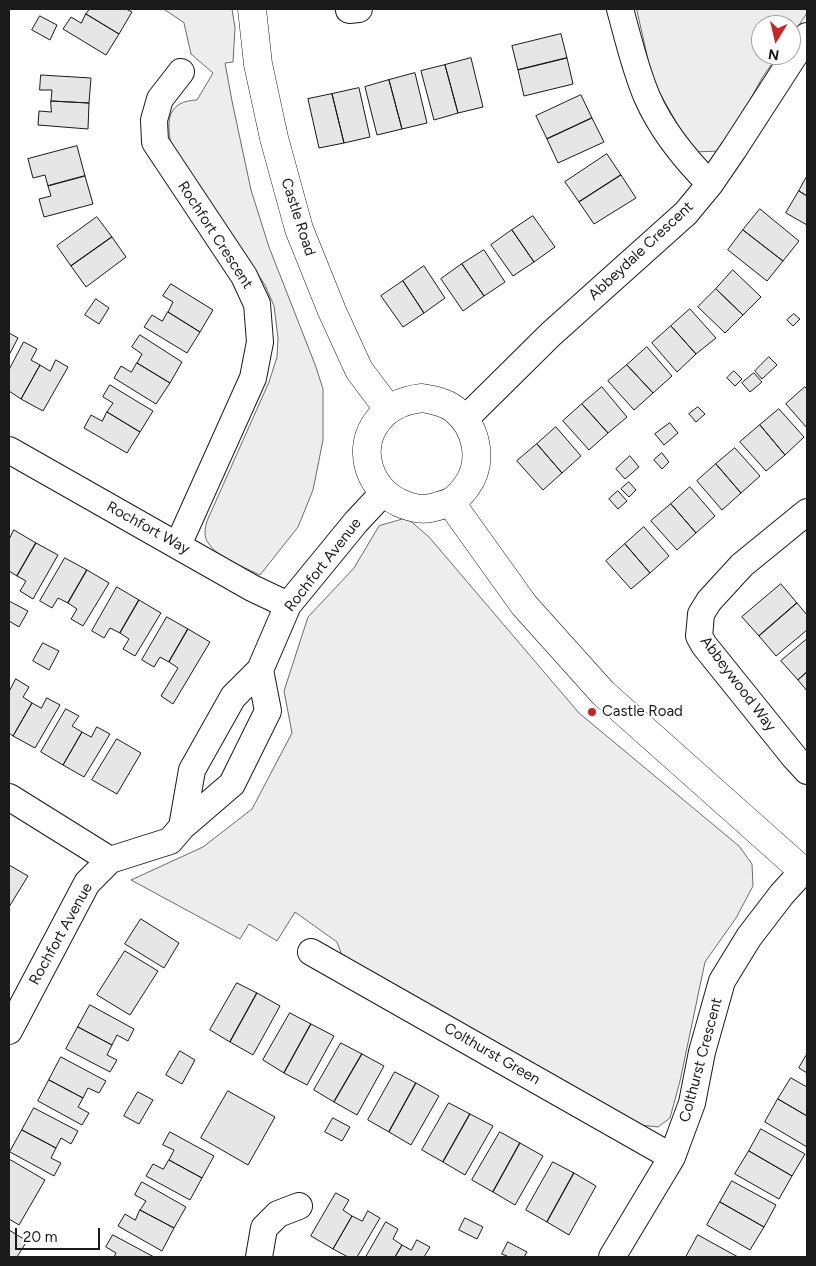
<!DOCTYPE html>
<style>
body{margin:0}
#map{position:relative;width:816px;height:1266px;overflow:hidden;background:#fff;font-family:Figtree,sans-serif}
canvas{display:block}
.frame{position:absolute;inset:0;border:10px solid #1a1a1a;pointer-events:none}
.north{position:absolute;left:751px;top:15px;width:50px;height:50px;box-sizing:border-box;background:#fff;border:1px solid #a3a3a3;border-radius:50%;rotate:189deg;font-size:14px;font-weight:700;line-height:20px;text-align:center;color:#1a1a1a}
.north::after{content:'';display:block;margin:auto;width:18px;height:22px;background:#c62828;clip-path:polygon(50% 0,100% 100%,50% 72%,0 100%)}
.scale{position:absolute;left:15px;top:1228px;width:85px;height:22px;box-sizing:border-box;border:2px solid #1a1a1a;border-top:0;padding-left:6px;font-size:15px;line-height:18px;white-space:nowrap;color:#1a1a1a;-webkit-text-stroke:4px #fff;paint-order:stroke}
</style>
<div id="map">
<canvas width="816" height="1266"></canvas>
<div class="frame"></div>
<div class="north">N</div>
<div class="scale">20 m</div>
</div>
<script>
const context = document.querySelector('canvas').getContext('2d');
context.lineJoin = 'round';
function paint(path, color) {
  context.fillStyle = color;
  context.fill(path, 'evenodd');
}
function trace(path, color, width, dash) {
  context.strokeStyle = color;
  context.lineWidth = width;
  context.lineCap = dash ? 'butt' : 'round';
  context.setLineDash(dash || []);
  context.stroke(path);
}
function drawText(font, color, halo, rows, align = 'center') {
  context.font = font + ' Figtree,sans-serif';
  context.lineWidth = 4;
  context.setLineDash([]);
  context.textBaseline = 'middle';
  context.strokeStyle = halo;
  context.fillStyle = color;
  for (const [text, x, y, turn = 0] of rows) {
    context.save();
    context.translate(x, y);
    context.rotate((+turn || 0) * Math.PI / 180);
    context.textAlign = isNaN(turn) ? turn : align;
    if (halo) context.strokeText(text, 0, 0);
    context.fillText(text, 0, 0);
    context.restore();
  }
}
const green = new Path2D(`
 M164,9H232L235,28L233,62L225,63L232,101L251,190L269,247L316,367L323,389V440L313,490L298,527L260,575C246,568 217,557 209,544C203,537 205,529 207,521L269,382L277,357L278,338L274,306L265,285L171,144C166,120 168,101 197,100L213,73L191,54L184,23Z
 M637,9H807V13L791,37V25H761V55H778L762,78L722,151L693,152L653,81Z
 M407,518L429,537L579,713L739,846L752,864L753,886L736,918L705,962L680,1081L670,1118L658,1127L640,1125L343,958L337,942L295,912L277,941L249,924L240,939L131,880L203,847L252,809L292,733L284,691L308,617L354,568L379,526Z`);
paint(green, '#ededed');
trace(green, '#6a6a6a', 1);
const building = new Path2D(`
 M90,9H126L132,12L119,34L86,14Z
 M86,14L119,34L106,55L63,29L71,17L81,23Z
 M40,16L57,25L50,40L32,30Z
 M561,34L567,58L518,70L512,46Z
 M471,58L483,107L458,113L445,65Z
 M567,58L573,84L524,96L518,70Z
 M445,65L458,113L434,120L421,71Z
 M415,73L427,123L402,129L389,80Z
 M41,75L91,78L89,103L51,101L52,90H40Z
 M389,80L402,129L377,135L365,87Z
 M359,88L370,137L344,143L332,94Z
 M332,94L344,143L319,148L308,99Z
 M581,95L592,118L547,139L536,116Z
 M51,101L89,103L88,129L38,125L39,111L51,112Z
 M592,118L604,142L558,163L547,139Z
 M77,146L85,176L48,186L45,175L33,178L28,159Z
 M607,154L621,175L579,202L565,182Z
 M621,175L636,198L594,224L579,202Z
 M85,176L93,204L44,217L39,199L51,196L48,186Z
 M807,176V196L799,191Z
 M799,191L807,196V225L786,213Z
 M760,209L799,241L783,261L743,230Z
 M533,216L555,247L534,262L512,230Z
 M97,217L112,237L71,266L57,246Z
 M512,230L534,262L513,276L491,245Z
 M743,230L783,261L767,281L728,250Z
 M112,237L126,257L86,287L71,266Z
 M484,250L505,282L484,296L462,264Z
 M462,264L484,296L463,311L441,279Z
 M424,266L445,298L424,313L403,281Z
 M733,270L761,297L743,315L716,289Z
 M403,281L424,313L403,327L381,296Z
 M171,284L213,310L200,332L168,312L173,302L163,296Z
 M716,289L743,315L725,333L698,307Z
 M96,299L109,308L99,324L85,315Z
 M690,309L716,338L696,354L671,326Z
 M168,312L200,332L187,353L144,327L152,315L162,321Z
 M794,314L800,319L793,326L787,320Z
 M671,326L696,354L677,372L652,343Z
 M9,333L18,338L9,355Z
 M140,335L182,362L170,383L137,363L142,354L132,347Z
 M24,342L37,349L31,360L40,365L21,399L9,391V370Z
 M647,347L672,376L653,393L627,365Z
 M769,357L777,365L762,379L755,371Z
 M56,360L68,367L43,411L21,399L40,365L50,371Z
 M137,363L170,383L156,404L114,378L121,366L131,372Z
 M627,365L653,393L634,410L608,381Z
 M734,371L742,379L735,386L727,378Z
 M754,373L762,382L750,392L742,383Z
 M110,385L153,411L140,432L107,412L113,403L103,397Z
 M602,387L627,417L608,433L582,404Z
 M805,387L807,389V428L786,404Z
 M582,404L608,433L589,450L563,421Z
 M698,407L705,414L696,422L689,414Z
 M779,409L804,437L785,455L760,425Z
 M107,412L140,432L127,453L84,428L91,415L102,421Z
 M670,423L678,433L664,445L655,434Z
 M760,425L785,455L766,471L740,442Z
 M556,427L581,456L562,473L537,444Z
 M537,444L562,473L543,490L517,461Z
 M735,448L760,476L741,493L716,464Z
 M662,453L669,462L662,469L654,460Z
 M630,456L639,467L625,479L616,469Z
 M716,464L741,493L722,510L697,481Z
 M629,482L636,490L629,497L621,489Z
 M690,487L715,516L696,533L671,504Z
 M618,491L627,501L618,509L609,499Z
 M671,504L696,533L677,550L651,521Z
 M644,527L669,556L650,573L625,544Z
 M14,530L36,543L17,576L9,571V540Z
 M36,543L58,555L33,599L20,591L26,581L17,576Z
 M625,544L650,573L631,589L606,561Z
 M65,558L87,570L68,603L58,598L52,608L40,601Z
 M87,570L109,583L83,626L71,619L77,609L68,603Z
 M781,584L797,603L759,636L742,617Z
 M117,587L139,600L120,633L110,628L104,638L92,631Z
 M139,600L161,613L135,656L123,649L129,639L120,633Z
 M9,601L28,611L19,627L9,621Z
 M797,603L807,615V630L776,656L759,636Z
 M167,617L188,629L169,662L160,657L154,667L142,660Z
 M188,629L210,642L173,704L161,696L178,668L169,662Z
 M807,639V672L798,680L781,661Z
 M43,643L59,651L49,670L33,661Z
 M807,672V691L798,680Z
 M16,679L29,687L23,697L32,703L13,736L9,733V692Z
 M47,698L60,705L35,748L13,736L32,703L41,708Z
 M66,709L79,716L72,726L82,732L63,765L41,752Z
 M97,727L110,734L84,777L63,765L82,732L91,737Z
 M117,739L141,753L117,794L92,780Z
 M9,865L28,876L9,907Z
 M141,919L179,943L164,968L125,944Z
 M125,951L158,971L130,1015L97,995Z
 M237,983L257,993L230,1042L210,1030Z
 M257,993L280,1006L253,1055L230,1042Z
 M90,1005L134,1029L128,1041L117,1035L112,1045L78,1027Z
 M290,1013L311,1024L284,1073L263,1060Z
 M311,1024L334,1036L307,1085L284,1073Z
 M78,1027L112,1045L107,1055L117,1060L110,1072L66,1049Z
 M341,1043L362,1054L334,1102L314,1090Z
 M180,1051L195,1060L182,1084L166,1075Z
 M362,1054L384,1066L357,1115L334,1102Z
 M807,1054V1073L799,1068Z
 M61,1057L106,1081L99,1093L88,1088L83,1098L49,1080Z
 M395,1072L416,1083L389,1132L368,1120Z
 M791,1078L807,1087V1116L778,1099Z
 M49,1080L83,1098L78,1107L89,1113L82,1125L38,1101Z
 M416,1083L439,1096L411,1145L389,1132Z
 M228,1091L275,1117L248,1165L201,1138Z
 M138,1092L153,1100L139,1124L124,1116Z
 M778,1099L807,1116V1147L765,1122Z
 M449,1103L470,1114L443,1162L422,1150Z
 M34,1108L78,1131L71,1144L61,1138L56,1148L22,1130Z
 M470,1114L493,1126L465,1175L443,1162Z
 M333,1118L350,1127L342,1141L325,1132Z
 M761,1129L805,1154L792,1176L749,1151Z
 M22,1130L56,1148L51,1158L61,1163L54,1176L10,1152Z
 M170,1132L214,1156L202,1178L169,1160L174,1150L163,1145Z
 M500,1132L520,1143L493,1192L472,1180Z
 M520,1143L543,1156L515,1205L493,1192Z
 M749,1151L792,1176L779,1199L735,1174Z
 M9,1159L45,1180L19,1225L9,1219Z
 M169,1160L202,1178L190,1200L146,1176L153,1164L163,1169Z
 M553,1162L574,1173L547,1222L526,1210Z
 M574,1173L596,1186L569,1235L547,1222Z
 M732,1181L776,1205L764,1227L720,1202Z
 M142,1182L186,1207L174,1228L140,1210L146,1201L135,1195Z
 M336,1193L349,1200L343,1210L352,1216L333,1249L311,1236Z
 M720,1202L764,1227L750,1250L707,1225Z
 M140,1210L174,1228L162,1251L118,1226L125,1214L135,1220Z
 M368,1211L380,1218L357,1257H348L333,1249L352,1216L362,1221Z
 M465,1218L483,1227L477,1239L459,1230Z
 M386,1222L398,1229L393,1239L402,1245L395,1257H366Z
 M9,1230L27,1241L17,1257H9Z
 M113,1235L154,1257H114L116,1253L106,1247Z
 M698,1235L738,1257H686Z
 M417,1240L430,1247L424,1257H395L402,1245L411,1250Z
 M508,1242L527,1252L524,1257H509L502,1254Z`);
paint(building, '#e6e6e6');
trace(building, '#1a1a1a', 1);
const street = new Path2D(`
 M620,9C628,38 635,69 647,97C661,129 685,159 710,184
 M349,10L359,9
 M465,419L551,334L686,213L710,184L734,149L807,36
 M9,450L252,588L288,605
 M807,512L742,565L709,601L701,614L700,626L699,636L704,645L795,758L807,771
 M178,545L253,378L260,342L257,304L244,276L155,142L154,120L160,99L181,72
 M9,797L110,860
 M182,827L192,770L233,697L260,670L288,605L356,522L383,493
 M311,952L672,1157
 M9,1031L87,883L110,860L170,841L182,827L232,784L268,711L260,670
 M259,1257L264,1228L278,1214L299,1206
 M612,1257L672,1157L692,1103L702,1052L722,981L749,937L782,894L803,871`);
const secondary = new Path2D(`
 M252,9L258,64L274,138L299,229L332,311L359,370L389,410
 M422,398C434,400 445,402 454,409C478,428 484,463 466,487C454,503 450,503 431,508C423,510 413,508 405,505C370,493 354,449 379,419C390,405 406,400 422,398Z
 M452,502L458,513L524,605L603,693L803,871L807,873`);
trace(street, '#1a1a1a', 28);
trace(secondary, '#1a1a1a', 29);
trace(street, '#fff', 26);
trace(secondary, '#fff', 28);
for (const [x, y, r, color] of [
 [592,712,5,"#c62828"]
]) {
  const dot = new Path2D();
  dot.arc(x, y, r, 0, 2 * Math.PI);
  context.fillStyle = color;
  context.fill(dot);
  trace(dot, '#fff', 2);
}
drawText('15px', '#1a1a1a', '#fff', [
 ["Castle Road",298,217,72],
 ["Rochfort Crescent",215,235,57],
 ["Abbeydale Crescent",641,251,-43],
 ["Rochfort Way",148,528,29],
 ["Rochfort Avenue",323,565,-52],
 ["Abbeywood Way",738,684,53],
 ["Rochfort Avenue",61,934,-61],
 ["Colthurst Green",492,1054,30],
 ["Colthurst Crescent",701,1060,-75]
]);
drawText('15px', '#1a1a1a', '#fff', [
 ["Castle Road",602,712]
], 'left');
</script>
